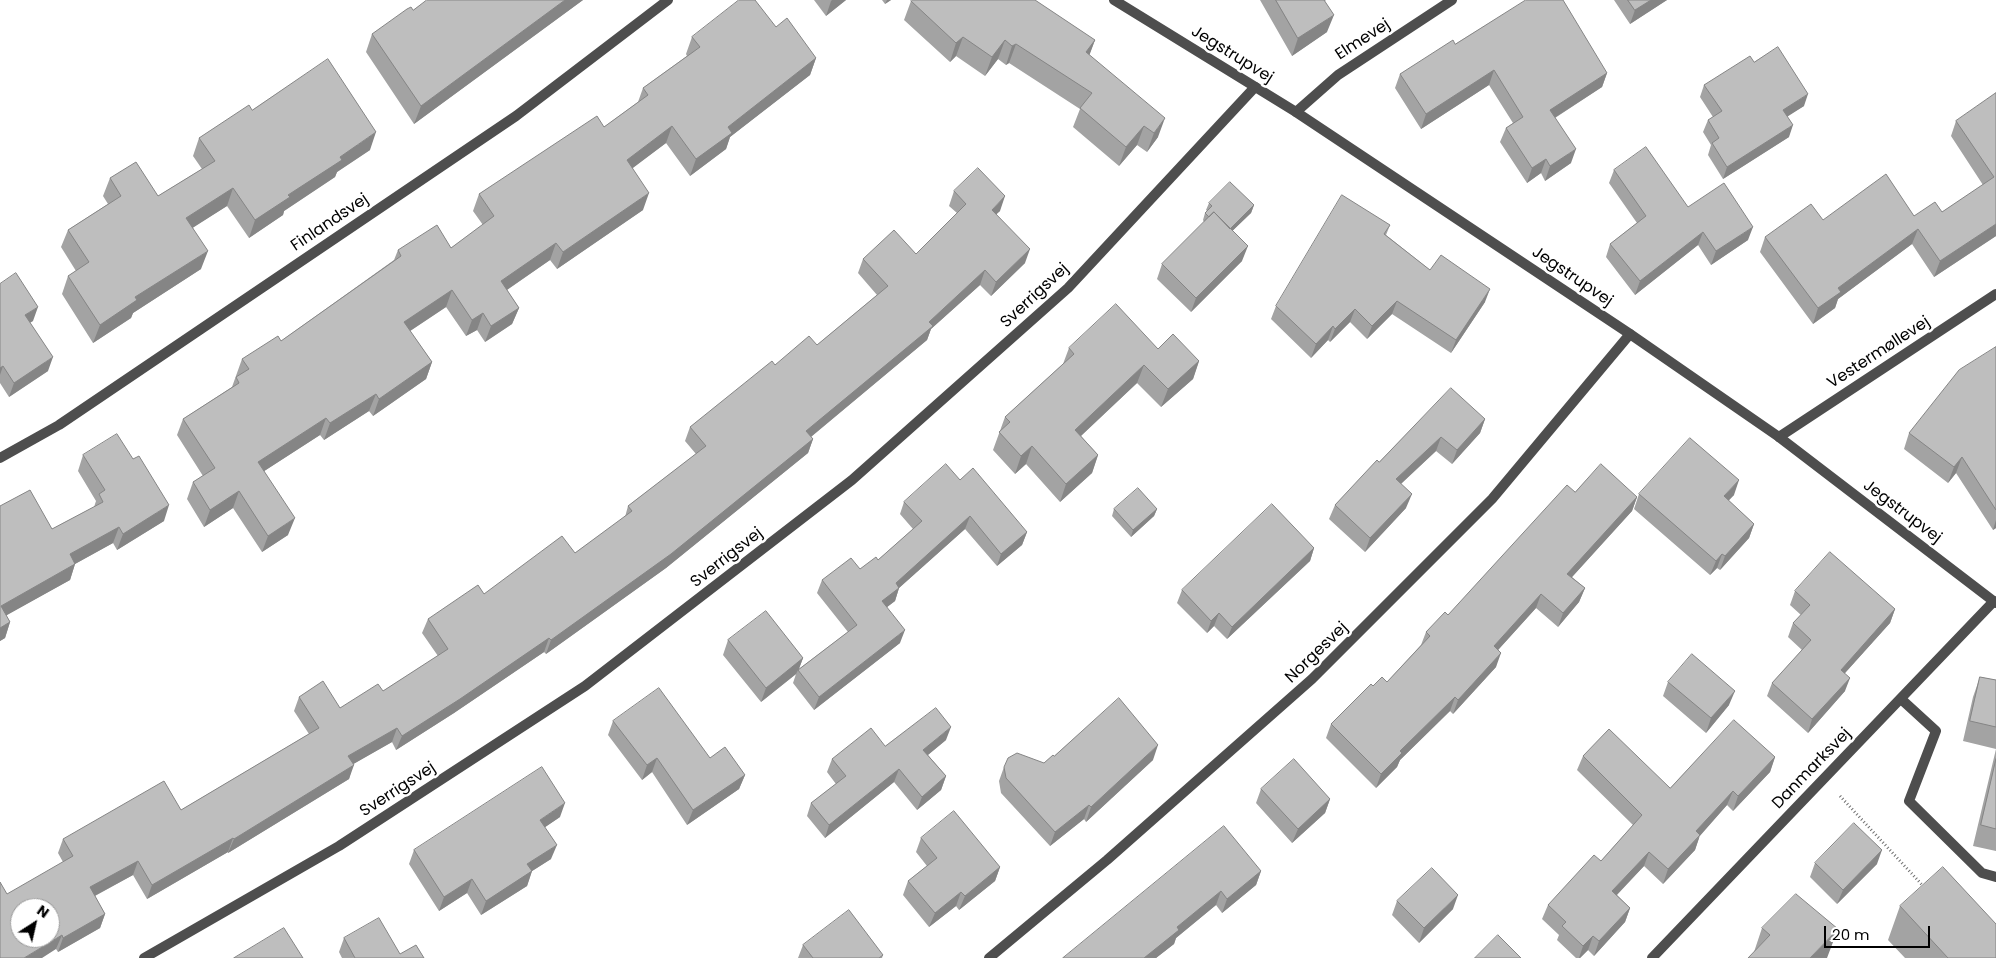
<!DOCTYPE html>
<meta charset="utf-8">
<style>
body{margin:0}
#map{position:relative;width:1996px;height:958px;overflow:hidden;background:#fff;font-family:Poppins,sans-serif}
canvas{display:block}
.north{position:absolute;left:10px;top:898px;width:50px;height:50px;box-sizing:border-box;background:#fff;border:1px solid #999;border-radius:50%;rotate:35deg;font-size:14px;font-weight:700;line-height:20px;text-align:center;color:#000}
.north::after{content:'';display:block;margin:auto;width:18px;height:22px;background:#000;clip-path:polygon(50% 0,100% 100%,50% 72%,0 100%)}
.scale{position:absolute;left:1824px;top:926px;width:106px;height:22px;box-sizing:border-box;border:2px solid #000;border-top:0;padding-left:6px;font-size:15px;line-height:18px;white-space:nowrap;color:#000;-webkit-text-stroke:4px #fff;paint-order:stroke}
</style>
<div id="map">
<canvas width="1996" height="958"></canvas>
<div class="north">N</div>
<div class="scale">20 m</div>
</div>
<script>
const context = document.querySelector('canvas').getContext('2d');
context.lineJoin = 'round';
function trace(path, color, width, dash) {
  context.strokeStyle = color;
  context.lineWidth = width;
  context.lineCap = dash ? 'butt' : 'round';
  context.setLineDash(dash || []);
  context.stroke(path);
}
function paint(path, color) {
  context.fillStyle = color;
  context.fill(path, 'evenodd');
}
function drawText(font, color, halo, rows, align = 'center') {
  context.font = font + ' Poppins,sans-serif';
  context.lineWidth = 5;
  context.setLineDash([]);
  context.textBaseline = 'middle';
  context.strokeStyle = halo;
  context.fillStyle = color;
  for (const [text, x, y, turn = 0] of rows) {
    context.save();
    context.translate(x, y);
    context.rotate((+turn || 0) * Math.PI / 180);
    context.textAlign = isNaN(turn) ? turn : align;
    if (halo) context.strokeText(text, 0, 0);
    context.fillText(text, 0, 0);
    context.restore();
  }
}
trace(new Path2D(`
 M1840,796L1925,888`), '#707070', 3, [1, 2.5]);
trace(new Path2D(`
 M1901,699L1936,731L1909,801L1982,873L1996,877`), '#4e4e4e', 10);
trace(new Path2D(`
 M1296,112L1338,75L1452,0
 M1779,437L1996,294
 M0,458L59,425L516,116L668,0
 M144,958L339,846L585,686L852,480L1068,288L1255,87
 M989,958L1107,860L1312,679L1492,499L1630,334
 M1652,958L1994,601`), '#4e4e4e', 10);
trace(new Path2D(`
 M1114,0L1296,112L1630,334L1779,437L1996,603`), '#4e4e4e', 10);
paint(new Path2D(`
 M583,0L414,124L366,52L372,34L413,10Z
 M814,0H846L826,16Z
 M882,0H891L885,4Z
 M1260,0H1326L1325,1L1327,32L1292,56Z
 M1614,0H1667L1630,24Z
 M911,1L1095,40L1089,55L1158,137L1147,152L1137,145L1119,166L1073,127L1080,109L1009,63L1006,65L998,59L985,76L956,56L950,62L904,20Z
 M776,27L816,58L810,75L730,137L726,149L690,176L666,143L632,168L643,210L557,269L550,260L507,290L519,308L512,324L485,342L477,330L466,336L446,307L410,331L432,362L426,379L373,416L369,411L324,440L320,435L264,471L288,535L262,552L233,508L204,527L187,499L193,482L203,476L177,435L183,419L232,387L242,359L281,341L394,260L398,250L451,248L483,225L473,211L479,194L604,127L638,102L643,88L687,56L686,54L692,37Z
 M1455,44L1607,73L1602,87L1555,118L1571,163L1545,181L1541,173L1527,183L1500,142L1506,128L1513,123L1489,85L1421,129L1395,88L1400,74Z
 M1754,62L1804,106L1787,116L1789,137L1723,179L1708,155L1711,145L1703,132L1708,120L1713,117L1700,97L1704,85Z
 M1996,93V236L1934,277L1912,244L1838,299L1835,308L1813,324L1760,252L1765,237L1942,212L1983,185L1951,136L1956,121Z
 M252,110L370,150L337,172L335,177L284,211L283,215L249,238L227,206L193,227L201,269L133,313L131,318L93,343L62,294L68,276L76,271L61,247L68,230L108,204L103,196L110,178L158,196L202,169L193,156L199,138Z
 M1614,170L1688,207L1748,240L1711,265L1698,245L1635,295L1606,257L1610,244L1637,223L1609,183Z
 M954,191L1000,211L996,214L1025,263L991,296L980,285L931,329L927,340L811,437L813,439L808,453L666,568L546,654L544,652L454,713L396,750L392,742L353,764L349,779L228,853V852L147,899L133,875L95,896L105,914L100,928L58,952L56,949L63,862L58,853L63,839L181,810L309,734L294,711L299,697L340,708L383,691L438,656L422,633L428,619L575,553L625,517L628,506L696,454L685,441L690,427L775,365L817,345L877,295L858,273L863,259L916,254L957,213L949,206Z
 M1209,203L1254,205L1251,213L1232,231L1242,261L1191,312L1157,279L1162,264L1204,222L1203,220L1205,213L1207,211L1206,210Z
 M1390,225L1386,235L1430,270L1485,302L1451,353L1392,314L1367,339L1350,322L1330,342L1328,340L1311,358L1271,319L1276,306Z
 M0,284L33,321L30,322L48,371L9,397L0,383Z
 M1996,347V528L1993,530L1956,473L1948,483L1904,449L1909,433Z
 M1069,348L1158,349L1199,361L1193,379L1161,407L1137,383L1081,436L1098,455L1092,473L1060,502L1026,464L1015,474L993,450L1005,417L1063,364Z
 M1485,419L1480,433L1452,464L1436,451L1401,484L1406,508L1365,552L1329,519L1335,505L1379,462Z
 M83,455L164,521L117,550L113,543L75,564L70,580L6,615L10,622L5,638L0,641V506L52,529L94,507L96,501L78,471Z
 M960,480L1027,532L1022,545L997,566L965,529L899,588L895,601L887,607L900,643L814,710L793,683L796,674L761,702L723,655L728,640L803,658L799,669L848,632L817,593L822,580L860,569L878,560L913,529L900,514L904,502Z
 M1575,492L1637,497L1632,511L1572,577L1585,588L1579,602L1558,627L1536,608L1498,650L1496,667L1453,714L1450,711L1400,760L1397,767L1376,788L1326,738L1331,724L1373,686L1387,682L1421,645L1426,632L1448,615Z
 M1639,494L1734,495L1728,500L1754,524L1749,538L1720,570L1717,568L1710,575L1634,509Z
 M1114,509H1157L1154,516L1131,537L1112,516Z
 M1314,548L1310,561L1227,639L1214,626L1207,633L1177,603L1182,590Z
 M1795,591L1895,609L1890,623L1845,673V691L1808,733L1767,696L1772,683L1802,650L1788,637L1793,623L1801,615L1790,605Z
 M1980,677L1996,680V851L1973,846L1996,749L1963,741L1973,697Z
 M1668,682L1729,705L1706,733L1663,696Z
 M613,721L710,758L745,775L739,789L687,825L652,772L642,780L608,735Z
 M946,740L928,755L946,776L941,790L917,810L894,782L825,838L807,816L811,803L836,784L827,772L832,759L885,746Z
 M1054,756L1153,760L1086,822L1084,819L1050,846L1001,793L999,781L1004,767L1044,763Z
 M1583,756L1670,788L1775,757L1770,772L1733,811L1727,805L1700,835L1695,850L1663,884L1644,866L1617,895L1630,908L1625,922L1594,956L1588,950L1580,958H1576L1557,940L1559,935L1542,919L1548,905L1601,861L1633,825L1577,770Z
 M1261,789L1330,799L1325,813L1292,843L1256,803Z
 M560,817L545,827L551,859L532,871L527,886L481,915L467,893L439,911L409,864L414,850Z
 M921,838L1000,867L995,881L959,910L956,906L929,927L903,895L908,881L927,866L916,852Z
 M1815,863L1877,864L1837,904L1810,877Z
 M1261,871L1256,885L1222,913L1216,905L1176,938L1174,944L1156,958H1063Z
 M1397,901L1453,909L1419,943L1392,915Z
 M1900,906L1996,958H1905L1888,940Z
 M1762,928L1838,929L1754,952Z
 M344,938L400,954L424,958H342L339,952Z
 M803,945L883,955L882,958H798Z`), '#a3a3a3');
paint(new Path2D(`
 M565,0H583L414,124L421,106Z
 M832,0H846L826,16L831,1Z
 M887,0H891L885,4Z
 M1651,0H1667L1630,24L1635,10Z
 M1334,15L1327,32L1292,56L1298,38Z
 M963,37L956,56L950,62L956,43Z
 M1005,40L998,59L985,76L992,57Z
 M1095,40L1088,59L1086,52Z
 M1016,44L1009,63L1006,65L1012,46Z
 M816,58L810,75L730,137L726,149L690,176L696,159L728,127Z
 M1494,70L1489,85L1421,129L1426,114Z
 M1607,73L1602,87L1545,124L1550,110Z
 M1808,94L1804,106L1779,122L1783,110Z
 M1165,118L1158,137L1147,152L1154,133Z
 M1793,125L1789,137L1723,179L1727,167Z
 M672,126L666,143L621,177L627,160Z
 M1144,126L1137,145L1119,166L1126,147Z
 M376,132L370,150L337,172L335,177L284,211L283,215L249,238L255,220L340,157Z
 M1576,149L1571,163L1545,181L1550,166Z
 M1546,159L1541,173L1527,183L1532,168Z
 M233,188L227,206L180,236L186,218Z
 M649,193L643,210L557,269L563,252Z
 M1005,196L1000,211L986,224L992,210Z
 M1254,205L1251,213L1223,240L1225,233Z
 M1996,224V236L1934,277L1940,261Z
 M1753,227L1748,240L1711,265L1716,251Z
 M1918,229L1912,244L1838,299L1835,308L1813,324L1818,308L1838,288Z
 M1703,232L1698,245L1635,295L1640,281Z
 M556,243L550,260L495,298L501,281Z
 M1248,246L1242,261L1191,312L1196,298Z
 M1030,249L1025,263L991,296L996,282Z
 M208,251L201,269L133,313L131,318L93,343L100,325L135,297Z
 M985,270L980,285L931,329L927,340L801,445L806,431L929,322Z
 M1490,289L1485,302L1451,353L1456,340Z
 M452,290L446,307L398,339L404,322Z
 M1397,301L1392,314L1367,339L1372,326Z
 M38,307L33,321L20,329L25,315Z
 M519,308L512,324L485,342L491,326Z
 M1355,309L1350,322L1330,342L1335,329Z
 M483,313L477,330L466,336L472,320Z
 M1333,326L1328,340L1311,358L1316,344Z
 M53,357L48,371L9,397L14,383Z
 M1199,361L1193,379L1161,407L1168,389Z
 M432,362L426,379L373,416L379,399Z
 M1144,365L1137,383L1068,448L1075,430Z
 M3,366L0,375V368Z
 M376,394L369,411L324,440L330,423Z
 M326,418L320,435L252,479L258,462Z
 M1485,419L1480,433L1452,464L1457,450Z
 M1441,437L1436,451L1391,493L1396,479Z
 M813,439L808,453L666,568L546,654L551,640Z
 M1032,446L1026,464L1015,474L1021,456Z
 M1098,455L1092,473L1060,502L1066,484Z
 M1962,457L1956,473L1948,483L1954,467Z
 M1739,480L1734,495L1719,511L1724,496Z
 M239,491L233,508L204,527L210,510Z
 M1412,494L1406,508L1365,552L1370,538Z
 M1637,497L1632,511L1562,588L1567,574Z
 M169,505L164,521L117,550L123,534Z
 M1157,509L1154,516L1131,537L1133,530Z
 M970,516L965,529L899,588L895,601L878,614L882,601L896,583Z
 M295,518L288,535L262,552L268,536Z
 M1996,520V528L1993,530Z
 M1754,524L1749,538L1720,570L1725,556Z
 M119,527L113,543L64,570L70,554Z
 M1027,532L1022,545L997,566L1001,554Z
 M1314,548L1310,561L1227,639L1232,627Z
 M1722,554L1717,568L1710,575L1716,561Z
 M75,564L70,580L0,619L1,606Z
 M1585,588L1579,602L1558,627L1563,613Z
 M1541,594L1536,608L1489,660L1494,646Z
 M1895,609L1890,623L1836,683L1841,670Z
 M1219,613L1214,626L1207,633L1211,621Z
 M10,622L5,638L0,641V628Z
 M905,630L900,643L814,710L819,697Z
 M549,638L544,652L454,713L396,750L402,736Z
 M1501,653L1496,667L1453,714L1458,700Z
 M803,658L798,671V670L796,674L761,702L766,688Z
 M1850,678L1845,691L1808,733L1812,719Z
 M1735,691L1729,705L1706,733L1711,718Z
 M1455,697L1450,711L1400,760L1397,767L1376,788L1381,774L1400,751Z
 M951,727L946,740L918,763L923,750Z
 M397,728L392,742L343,770L348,756Z
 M1158,745L1153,760L1086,822L1091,807Z
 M1775,757L1770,772L1733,811L1738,796Z
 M657,758L652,772L642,780L647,765Z
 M354,765L349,779L228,853L234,839Z
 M899,769L894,782L825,838L829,825Z
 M745,775L739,789L687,825L693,810Z
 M946,776L941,790L917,810L922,797Z
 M1733,791L1727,805L1692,845L1700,835L1695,850L1663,884L1668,869L1696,831Z
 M1330,799L1325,813L1292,843L1298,829Z
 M565,803L560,817L535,834L540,820Z
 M1089,805L1084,819L1050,846L1055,832Z
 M233,838L228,852L147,899L152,885Z
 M557,845L551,859L529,873L532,871L527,886L481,915L486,901L527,864Z
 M1882,850L1877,864L1837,904L1843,890Z
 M1649,852L1644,866L1607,905L1612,891Z
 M138,861L133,875L85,901L90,887Z
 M1000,867L995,881L959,910L965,896Z
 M1261,871L1256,885L1222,913L1227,899Z
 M472,879L467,893L439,911L444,897Z
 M1221,891L1216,905L1176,938L1174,944L1156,958H1144L1177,927Z
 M961,892L956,906L929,927L935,913Z
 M1458,895L1453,909L1419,943L1424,928Z
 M1630,908L1625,922L1594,956L1599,941Z
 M105,914L100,928L58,952L63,938Z
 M1838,929L1827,958H1810Z
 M62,935L56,949L42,958H24Z
 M1593,936L1588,950L1580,958H1579L1583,946Z`), '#858585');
const building = new Path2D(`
 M427,0H565L421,106L372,34L407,9L411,7L413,10Z
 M739,0H755L776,27L787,18L816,58L728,127L732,133L696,159L672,126L627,160L649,193L563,252L556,243L501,281L519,308L491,326L483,313L472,320L452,290L404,322L432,362L379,399L376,394L330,423L326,418L258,462L295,518L268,536L239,491L210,510L193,482L215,468L183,419L239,383L236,377L249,369L242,359L278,336L281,341L401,256L398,250L437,225L451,248L494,216L479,194L597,116L604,127L648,95L643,88L700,47L692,37Z
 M912,0H1035L1095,40L1086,52L1165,118L1154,133L1144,126L1126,147L1080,108L1092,93L1016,44L1012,46L1005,40L992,57L963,37L956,43L911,1Z
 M1276,0H1324L1334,15L1298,38Z
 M1526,0H1563L1607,73L1550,110L1576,149L1550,166L1546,159L1532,168L1506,128L1523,117L1494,70L1426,114L1400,74L1453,40L1455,44Z
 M1628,0H1651L1635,10Z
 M1778,47L1808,94L1783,110L1793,125L1727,167L1712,143L1719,138L1708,120L1722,111L1704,85L1750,56L1754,62Z
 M328,59L376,132L340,157L342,160L288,195L290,197L255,220L233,188L186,218L208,251L135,297L137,300L100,325L68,276L89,262L68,230L121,196L110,178L136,162L158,196L215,161L199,138L249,105L252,110Z
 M1996,93V224L1940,261L1918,229L1838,288L1841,292L1818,308L1765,237L1811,204L1823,220L1886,174L1914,216L1935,202L1942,212L1994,177L1956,121Z
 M1646,147L1688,207L1724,183L1753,227L1716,251L1703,232L1640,281L1610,244L1646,216L1614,170Z
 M978,168L1005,196L992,210L1030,249L996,282L985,270L929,322L933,326L806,431L813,439L671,554L551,640L549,638L460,699L402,736L397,728L348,756L354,765L234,839L233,838L152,885L138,861L90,887L105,914L63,938L62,935L24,958H0V882L7,894L73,856L63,839L164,781L181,810L319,728L299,697L323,681L340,708L378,684L383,691L448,649L428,619L478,585L484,594L562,536L575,553L632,511L628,506L706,446L690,427L772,361L775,365L809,336L817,345L888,286L863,259L894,230L916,254L966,204L954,191ZM20,908H50V938H20Z
 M1230,182L1254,205L1230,229L1214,212L1209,217L1205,213L1212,206L1209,203Z
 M1342,195L1390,225L1384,234L1430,270L1441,255L1490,289L1456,340L1397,301L1372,326L1355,309L1335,329L1333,326L1316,344L1276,306Z
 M1214,212L1248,246L1196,298L1162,264Z
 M16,273L38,307L25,315L53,357L14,383L3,366L0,368V284Z
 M1116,304L1158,349L1173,334L1199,361L1168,389L1144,365L1075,430L1098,455L1066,484L1032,446L1021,456L999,432L1010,422L1005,417L1074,354L1069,348Z
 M1996,347V510L1962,457L1954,467L1909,433L1959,370Z
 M1451,388L1485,419L1457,450L1441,437L1396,479L1412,494L1370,538L1335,505L1377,460L1379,462Z
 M117,434L133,459L139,456L169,505L123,534L119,527L70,554L75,564L1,606L10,622L0,628V506L30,490L52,529L103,502L99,494L105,490L83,455Z
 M1690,438L1739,480L1724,496L1754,524L1725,556L1722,554L1716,561L1639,494Z
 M946,464L960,480L973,468L1027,532L1001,554L970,516L896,583L899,588L882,601L905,630L819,697L798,670L857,625L822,580L851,558L860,569L876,557L878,560L922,521L904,502Z
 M1601,464L1637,497L1567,574L1585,588L1563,613L1541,594L1494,646L1501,653L1458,700L1455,697L1400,751L1402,753L1381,774L1331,724L1371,684L1373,686L1382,677L1387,682L1430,636L1426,632L1445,612L1448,615L1567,485L1575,492Z
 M1138,488L1157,509L1133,530L1114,509Z
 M1272,504L1314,548L1232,627L1219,613L1211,621L1182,590Z
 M1830,552L1895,609L1841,670L1850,678L1812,719L1772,683L1811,640L1793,623L1810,605L1795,591Z
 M766,611L803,658L766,688L728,640Z
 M1692,654L1735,691L1711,718L1668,682Z
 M1980,677L1996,680V727L1970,721Z
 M659,688L710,758L725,747L745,775L693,810L657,758L647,765L613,721Z
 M1119,698L1158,745L1091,807L1089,805L1055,832L1006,778L1004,767L1008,758L1017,753L1044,763L1053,755L1054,756Z
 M936,708L951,727L923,750L946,776L922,797L899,769L829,825L811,803L846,776L832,759L871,728L885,746Z
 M1734,720L1775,757L1738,796L1733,791L1696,831L1700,835L1668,869L1649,852L1612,891L1630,908L1599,941L1593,936L1583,946L1562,926L1566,922L1548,905L1594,855L1601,861L1642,815L1583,756L1609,729L1670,788Z
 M1294,759L1330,799L1298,829L1261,789Z
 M1996,759V829L1981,825Z
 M542,767L565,803L540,820L557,845L527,864L532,871L486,901L472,879L444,897L414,850Z
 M954,811L1000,867L965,896L961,892L935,913L908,881L937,858L921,838Z
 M1854,823L1882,850L1843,890L1815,863Z
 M1224,826L1261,871L1227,899L1221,891L1177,927L1179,930L1144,958H1063Z
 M1943,867L1996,924V958H1948L1900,906Z
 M1432,868L1458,895L1424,928L1397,901Z
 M1796,894L1838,929L1810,958H1748L1770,935L1762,928Z
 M849,910L883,955L879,958H813L803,945Z
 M379,918L400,954L416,945L424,958H355L344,938Z
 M284,928L303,958H234Z
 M1498,935L1521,958H1475Z`);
paint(building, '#bebebe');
trace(building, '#858585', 1);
drawText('16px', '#000', '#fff', [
 ["Elmevej",1363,40,-33],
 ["Jegstrupvej",1232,55,32],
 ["Finlandsvej",330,223,-34],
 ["Jegstrupvej",1572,277,34],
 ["Sverrigsvej",1035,296,-43],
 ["Vestermøllevej",1879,353,-33],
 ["Jegstrupvej",1902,512,37],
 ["Sverrigsvej",727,558,-38],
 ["Norgesvej",1317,653,-44],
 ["Danmarksvej",1812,769,-46],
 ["Sverrigsvej",398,790,-33]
]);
</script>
